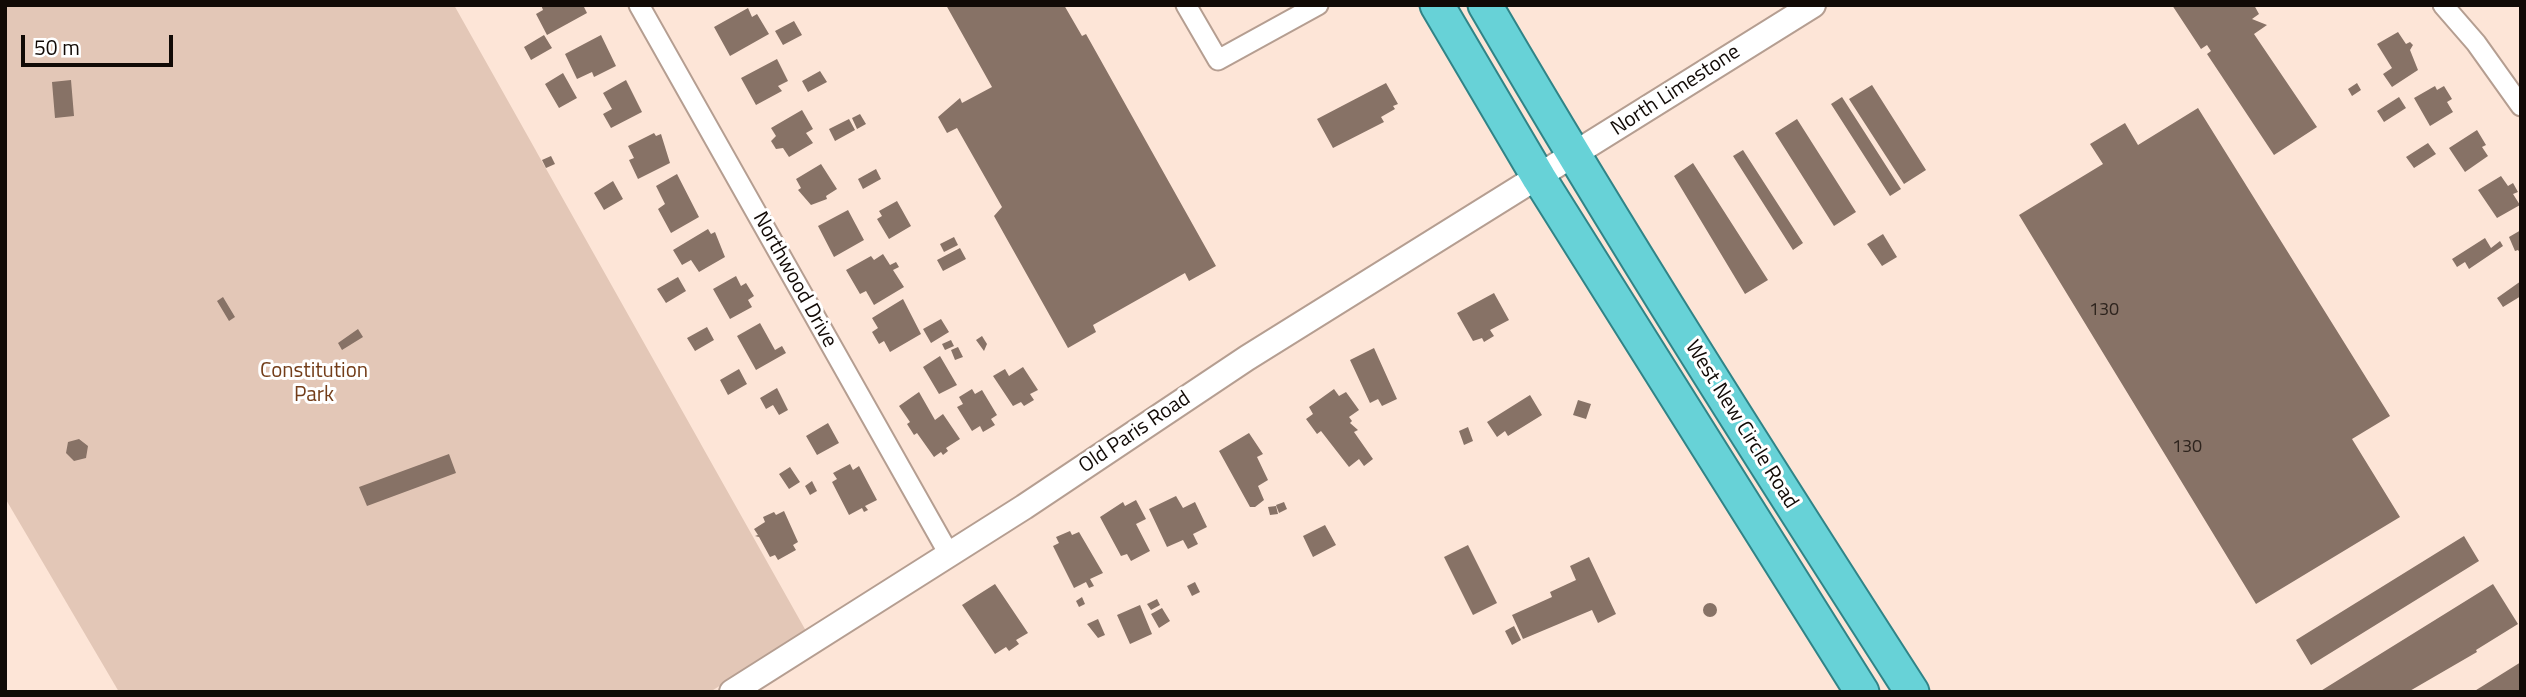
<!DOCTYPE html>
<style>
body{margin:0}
#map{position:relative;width:2526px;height:697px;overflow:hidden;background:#fde5d7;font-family:"Titillium Web",sans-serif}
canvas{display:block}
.frame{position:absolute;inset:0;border:7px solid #110a06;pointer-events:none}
.scale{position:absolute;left:21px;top:35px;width:152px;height:32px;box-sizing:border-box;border:4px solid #110a06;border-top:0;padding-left:9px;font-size:21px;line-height:24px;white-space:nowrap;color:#110a06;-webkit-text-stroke:5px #fff;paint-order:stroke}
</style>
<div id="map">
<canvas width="2526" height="697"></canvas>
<div class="frame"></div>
<div class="scale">50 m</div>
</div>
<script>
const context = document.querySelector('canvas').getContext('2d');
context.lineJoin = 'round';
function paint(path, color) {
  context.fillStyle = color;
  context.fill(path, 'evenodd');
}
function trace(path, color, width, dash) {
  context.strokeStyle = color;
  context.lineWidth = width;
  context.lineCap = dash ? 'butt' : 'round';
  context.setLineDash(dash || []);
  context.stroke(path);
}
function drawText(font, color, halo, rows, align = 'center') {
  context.font = font + ' "Titillium Web",sans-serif';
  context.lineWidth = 6;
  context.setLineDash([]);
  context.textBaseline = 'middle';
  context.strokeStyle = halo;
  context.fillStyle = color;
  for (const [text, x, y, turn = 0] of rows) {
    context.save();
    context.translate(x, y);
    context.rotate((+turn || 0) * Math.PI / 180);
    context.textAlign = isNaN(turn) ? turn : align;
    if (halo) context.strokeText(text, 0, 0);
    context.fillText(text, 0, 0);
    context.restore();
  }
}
paint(new Path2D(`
 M5,5H454L806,631L710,692H119L5,498Z`), '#e3c7b7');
paint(new Path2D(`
 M541,5H583L587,13L547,35L536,14L543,10Z
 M946,5H1064L1082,36L1086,34L1216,266L1189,281L1185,273L1093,325L1096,332L1068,348L994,216L1002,207L957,128L947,133L938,117L960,98L962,103L992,87Z
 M2172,5H2254L2259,14L2252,19L2267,25L2254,34L2317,127L2274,155L2207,54L2211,51L2207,45L2201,49Z
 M748,8L752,17L757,14L769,34L730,56L714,27Z
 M794,21L802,35L783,45L775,31Z
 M2398,32L2406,44L2410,42L2413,45L2410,50L2418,70L2392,87L2383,74L2392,68L2377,44Z
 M544,35L552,48L531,60L524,47Z
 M601,35L616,66L594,77L592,72L577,79L565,54Z
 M777,59L788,81L778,86L782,91L756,105L741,78Z
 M820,71L827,82L808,92L802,81Z
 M563,73L577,98L559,108L545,84Z
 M71,80L74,116L55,118L52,82Z
 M626,80L642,112L611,128L603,114L612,109L603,93Z
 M1386,83L1398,104L1393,106L1395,109L1381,117L1384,122L1333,148L1317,119Z
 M2357,83L2361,90L2352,96L2348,89Z
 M1872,85L1926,170L1904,184L1849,99Z
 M2435,86L2437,90L2444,86L2452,99L2447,102L2453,112L2430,126L2414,98Z
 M1842,97L1901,189L1890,196L1831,104Z
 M2399,97L2406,108L2384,122L2377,111Z
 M2198,108L2390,416L2352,439L2400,517L2256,604L2019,215L2103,164L2090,144L2125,123L2138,145Z
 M802,110L813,129L806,133L813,143L789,157L783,148L776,149L771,141L776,136L771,128Z
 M860,114L866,124L857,129L852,118Z
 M849,119L855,130L835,141L829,129Z
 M1797,119L1856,212L1834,226L1775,133Z
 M2477,130L2486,145L2482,147L2488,156L2465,172L2449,148Z
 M654,133L656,136L661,134L670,163L638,179L629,160L634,158L628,146Z
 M2428,143L2436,154L2414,168L2406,157Z
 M1743,150L1803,243L1793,250L1733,156Z
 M551,156L555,164L546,168L542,160Z
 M1693,163L1768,280L1745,294L1674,176Z
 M821,164L837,189L826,196L827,199L811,205L798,190L801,188L796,179Z
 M876,169L881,179L863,189L858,179Z
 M677,174L699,217L671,233L658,209L665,204L656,186Z
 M2501,176L2508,186L2513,183L2518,192L2513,194L2520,205L2497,218L2478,190Z
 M613,181L623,199L604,210L594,193Z
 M897,201L911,226L889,239L877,219L882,216L879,211Z
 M848,210L864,240L834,257L818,226Z
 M708,229L711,234L715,232L725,257L699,272L691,260L682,265L673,250Z
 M2521,230V254L2518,250L2515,251L2509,237Z
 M1883,234L1897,257L1882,266L1867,244Z
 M954,237L958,245L944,252L940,244Z
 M2485,238L2491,248L2500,241L2503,246L2469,269L2465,262L2457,267L2452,259Z
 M960,248L966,259L943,271L937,260Z
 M883,254L890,265L896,262L899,267L893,270L904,287L874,305L866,291L860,294L846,270L871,256L874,260Z
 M736,276L741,286L746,283L754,296L748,300L752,307L730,319L713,289Z
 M678,277L686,291L666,303L657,289Z
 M2521,281V296L2503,307L2497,298Z
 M1494,293L1509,320L1490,330L1494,336L1484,342L1482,338L1473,341L1457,313Z
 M223,297L235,317L229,321L217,301Z
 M903,299L921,334L890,352L884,341L879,344L872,332L878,328L872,318Z
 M941,319L949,332L931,343L923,329Z
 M760,323L775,350L782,346L786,353L756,370L737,336Z
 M707,327L714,340L695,351L687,338Z
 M358,329L363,337L342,350L338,343Z
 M982,336L987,344L984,351L976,340Z
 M951,340L954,346L945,350L942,344Z
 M958,347L963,357L955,360L951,350Z
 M1374,348L1397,399L1382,406L1378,399L1370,403L1350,360Z
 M940,356L957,385L939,394L923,367Z
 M272,367L286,370L284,378L270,376Z
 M1023,367L1038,390L1030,394L1034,400L1024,406L1021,402L1013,406L993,376L1005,369L1009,376Z
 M739,369L747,384L728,395L720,380Z
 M777,388L788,410L779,415L773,405L766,409L760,398Z
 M972,389L975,394L982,390L997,415L991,419L995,425L983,432L980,426L972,431L957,407L963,404L959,397Z
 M1334,389L1339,396L1346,392L1359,410L1349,417L1352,421L1350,423L1358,430L1354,432L1373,459L1364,466L1359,459L1349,467L1321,431L1317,434L1306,419L1313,414L1309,407Z
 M919,392L935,420L943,414L960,439L946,448L948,451L943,455L941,452L934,457L917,433L914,435L907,424L910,422L899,406Z
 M1530,395L1542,415L1508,436L1505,431L1497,437L1487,422Z
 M1578,400L1591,404L1586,419L1573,415Z
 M828,423L839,443L817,455L806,436Z
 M1468,427L1473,441L1464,445L1459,431Z
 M1249,433L1263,454L1257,457L1268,480L1258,486L1264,500L1255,507H1250L1219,451Z
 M79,439L88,446L86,458L74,461L66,453L68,442Z
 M449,454L456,473L367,506L359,487Z
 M850,464L853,470L859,466L877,500L865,506L868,510L864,512L862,508L849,515L832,482L837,479L833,473Z
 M790,467L800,482L789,489L779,474Z
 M812,481L817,491L810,495L805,486Z
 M1176,496L1183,508L1195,502L1207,527L1193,534L1198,544L1188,549L1183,540L1167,547L1149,509Z
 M1136,500L1146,519L1136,524L1150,551L1131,561L1127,554L1121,556L1100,517L1123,502L1125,506Z
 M1284,502L1287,509L1279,513L1276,505Z
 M1276,506L1278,514L1270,515L1268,507Z
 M784,511L798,542L793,545L796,550L778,560L775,555L770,557L759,537L755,536L758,535L754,529L765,522L763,517L774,512L776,515Z
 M1325,525L1336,545L1313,557L1303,536Z
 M1070,531L1072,535L1079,532L1103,573L1090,579L1094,586L1089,588L1086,582L1074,588L1053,546L1059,543L1056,537Z
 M2464,536L2479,561L2311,665L2296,640Z
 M1468,545L1497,603L1473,615L1444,557Z
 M1589,557L1616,614L1598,623L1592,610L1523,639L1512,615L1552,597L1550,592L1576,580L1570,566Z
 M1195,582L1200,592L1192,596L1187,586Z
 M995,584L1028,633L1016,640L1019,644L1009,651L1006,647L995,654L962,605Z
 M2493,584L2518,624L2476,650L2477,652L2408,692H2319Z
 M1082,597L1085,604L1079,607L1076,601Z
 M1157,599L1160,605L1151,610L1147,604Z
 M1703 610a7 7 0 1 1 14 0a7 7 0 1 1-14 0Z
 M1140,605L1152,634L1130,644L1117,615Z
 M1162,608L1170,621L1159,628L1151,614Z
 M1098,619L1105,635L1098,638L1087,624Z
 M1514,626L1521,640L1512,645L1505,631Z
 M2521,662V692H2473Z`), '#877266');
const minor = new Path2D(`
 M639,5L949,554
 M1186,5L1218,60L1318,5
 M2443,5L2476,43L2521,106`);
const tertiary = new Path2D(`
 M732,692L1024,507L1247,358L1813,5`);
const trunk = new Path2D(`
 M1437,5L1539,178L1862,692
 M1485,5C1621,238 1766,465 1912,692`);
trace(minor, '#b59e91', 23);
trace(tertiary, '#b59e91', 28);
trace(trunk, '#308487', 37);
trace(minor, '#fff', 19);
trace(tertiary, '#fff', 24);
trace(trunk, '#67d2d7', 33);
drawText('18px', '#2e241e', null, [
 ["130",2104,311],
 ["130",2187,448]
]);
drawText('21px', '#110a06', '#fff', [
 ["North Limestone",1676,91,-33],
 ["Northwood Drive",794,280,61],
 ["West New Circle Road",1741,425,58],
 ["Old Paris Road",1135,433,-34]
]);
drawText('21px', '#733d19', '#fff', [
 ["Constitution",314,372],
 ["Park",314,396]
]);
</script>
